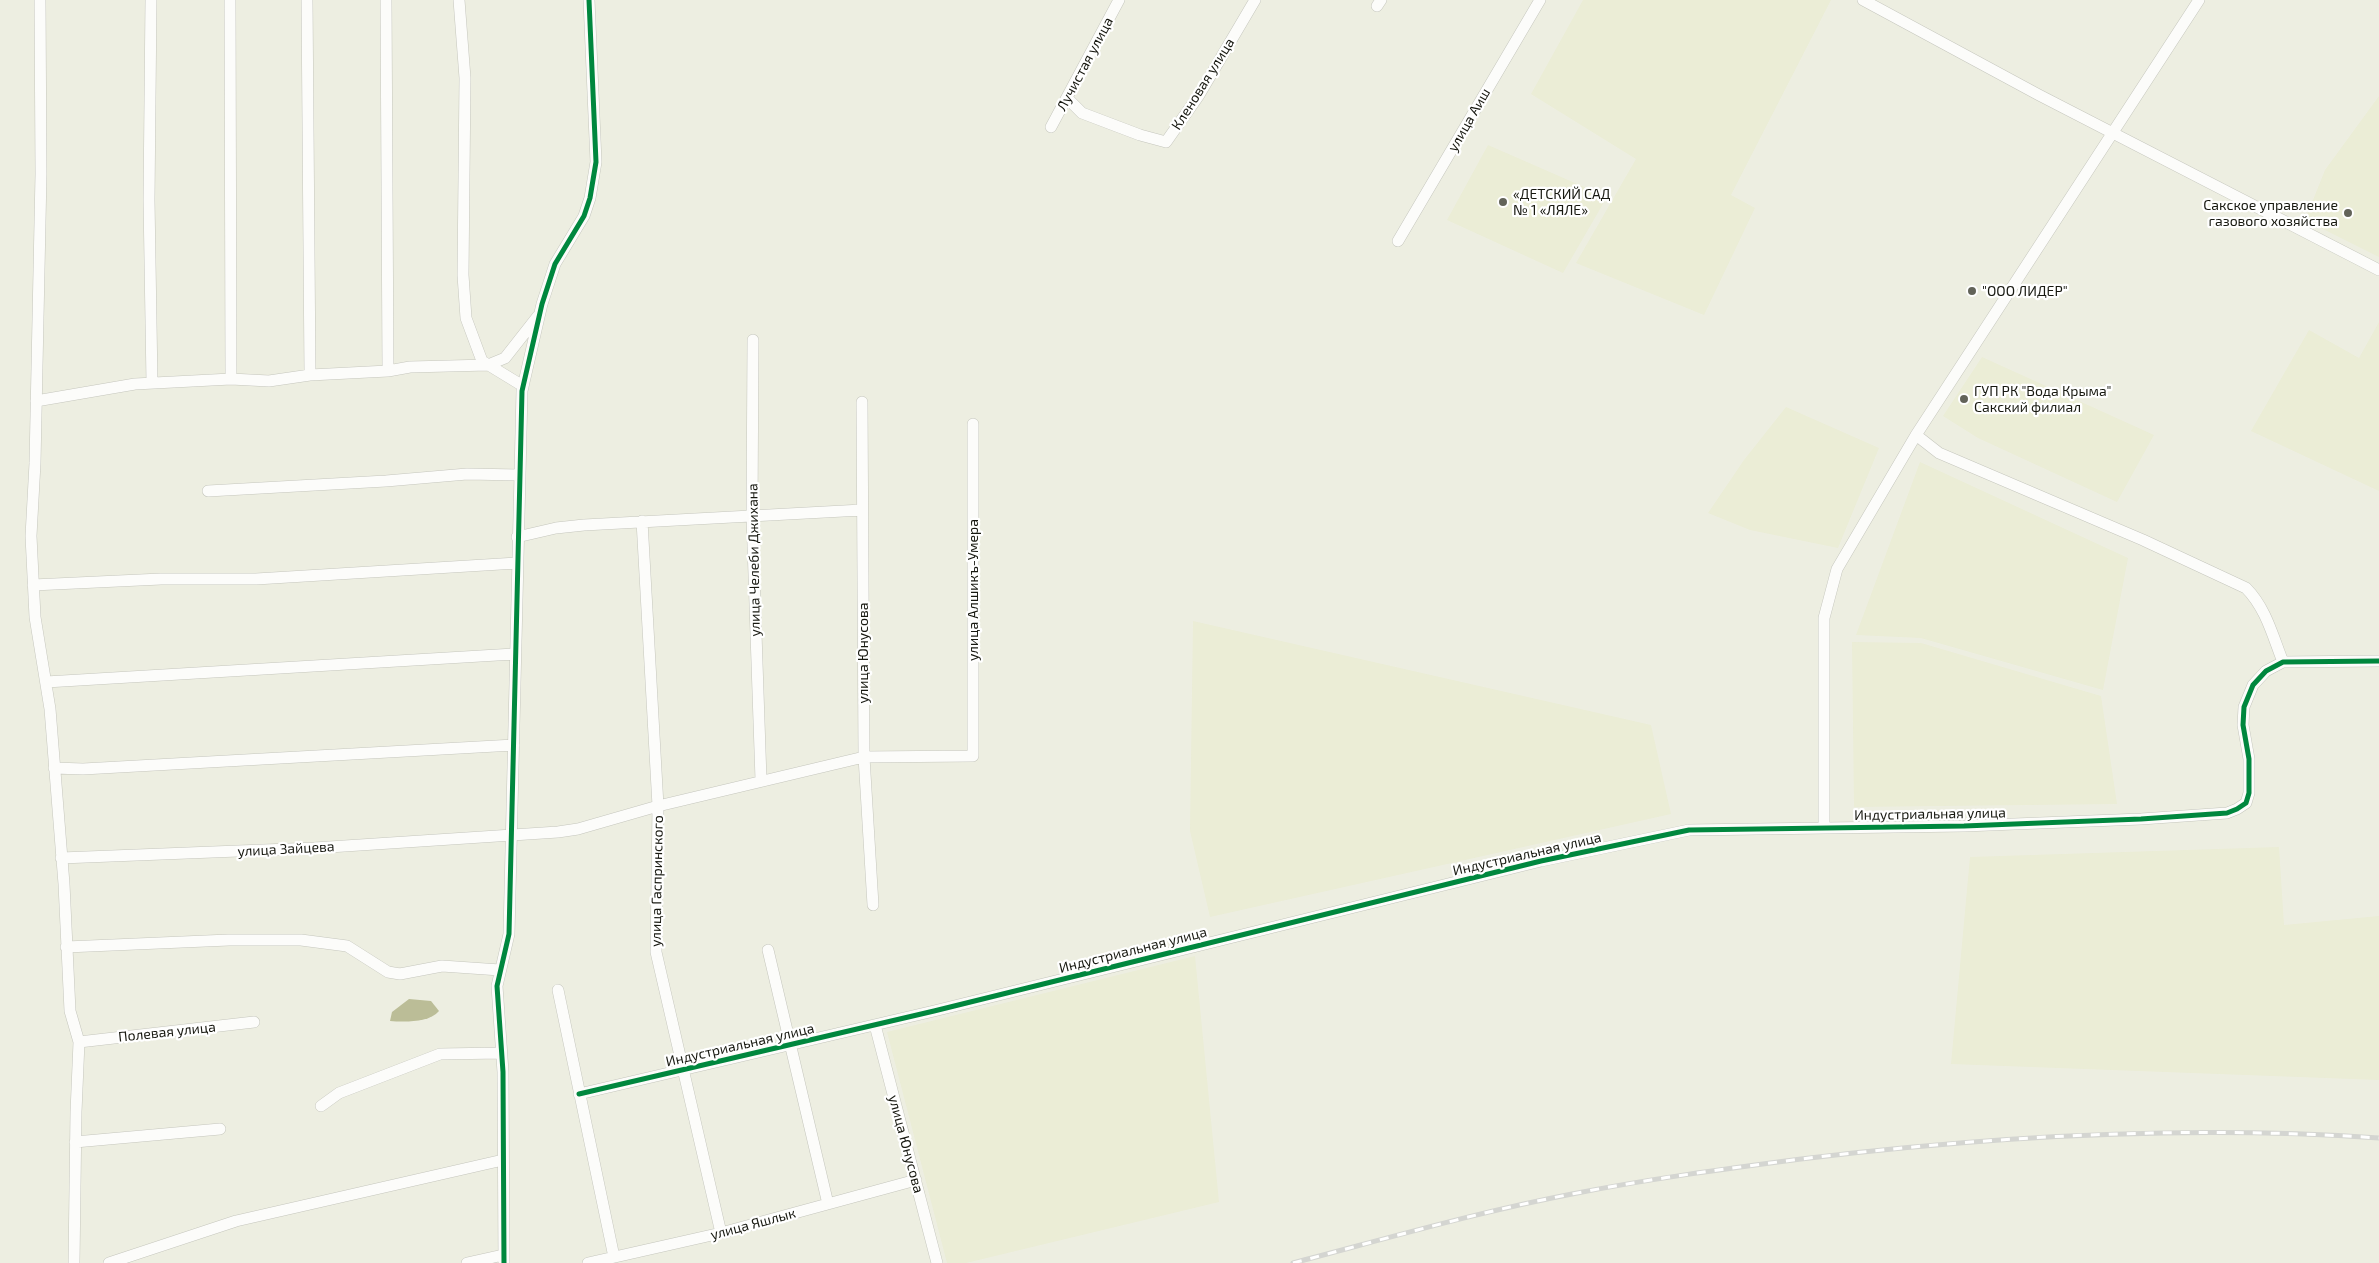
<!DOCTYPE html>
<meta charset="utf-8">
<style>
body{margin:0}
canvas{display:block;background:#edeee1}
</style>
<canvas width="2379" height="1263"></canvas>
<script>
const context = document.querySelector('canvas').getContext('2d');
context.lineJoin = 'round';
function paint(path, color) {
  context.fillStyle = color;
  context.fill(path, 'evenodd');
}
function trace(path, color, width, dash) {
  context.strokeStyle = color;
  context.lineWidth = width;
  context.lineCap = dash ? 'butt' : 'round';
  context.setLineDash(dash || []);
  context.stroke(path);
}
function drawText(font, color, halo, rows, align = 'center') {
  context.font = font + ' "Exo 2",sans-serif';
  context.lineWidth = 4.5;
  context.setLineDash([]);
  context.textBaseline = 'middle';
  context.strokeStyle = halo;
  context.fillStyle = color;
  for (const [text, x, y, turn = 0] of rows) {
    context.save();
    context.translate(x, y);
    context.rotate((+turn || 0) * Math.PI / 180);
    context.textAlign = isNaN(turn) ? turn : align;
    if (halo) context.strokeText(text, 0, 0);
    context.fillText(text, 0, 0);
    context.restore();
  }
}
paint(new Path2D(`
 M1583,0H1831L1731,195L1755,208L1704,315L1576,263L1636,159L1531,94Z
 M2379,96V257L2305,220L2325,170Z
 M1488,145L1607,197L1563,273L1447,220Z
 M2379,322V491L2251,431L2309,330L2359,358Z
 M1982,357L2154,435L2117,502L1978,438L1943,416Z
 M1786,407L1879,448L1838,548L1750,530L1708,513L1744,460Z
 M1920,462L2128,558L2103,690L1921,638L1856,635Z
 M1193,621L1651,725L1671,814L1210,917L1190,831Z
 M1852,642L1921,643L2101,696L2117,804L1854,807Z
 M2279,847L2284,925L2379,916V1080L1951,1064L1970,857Z
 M1195,956L1219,1202L966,1263H947L887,1032Z`), '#ebedd6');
paint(new Path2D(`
 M409,999L431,1001L439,1011C429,1023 404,1022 390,1021L392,1012Z`), '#bbbd97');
const street = new Path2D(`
 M40,0L41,174L35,463L31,536L35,617L50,709L64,884L70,1011L79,1042L76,1112L74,1263
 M151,0L149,200L152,383
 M230,0L231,379
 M307,0L310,375
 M386,0L388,371
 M459,0L465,78L463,275L466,318L482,361L523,386
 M1863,0L2039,95L2379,270
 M1377,6L1381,0
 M1068,99L1082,113L1140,135L1166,142L1199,95L1255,0
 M1051,127L1119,0
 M1398,241L1540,0
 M753,340L752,516L761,780
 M36,401L135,384L231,379L269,381L310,375L388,371L410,367L488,365L505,358L538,316
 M862,402L864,757L873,905
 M1916,435L1939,453L2143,540L2246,588C2266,608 2273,637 2283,662
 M208,491L386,481L467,474L519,475
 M642,521L658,806L656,952L721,1233
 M517,537L556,528L584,525L862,510
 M33,585L161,579H256L517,563
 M46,682L514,654
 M54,768L83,769L514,745
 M1824,828V618L1837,569L1916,435L2199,0
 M61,858L314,848L558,832L578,829L658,806L864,757L973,756V424
 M66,947L229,940H301L347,946L388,972L400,974L442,966L500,970
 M768,950L828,1204
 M558,990L614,1257
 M875,1025L937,1263
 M79,1042L254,1022
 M579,1094L934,1011L1541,861L1689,830L1964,826L2141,819L2227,813L2237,809L2246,803L2249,793V759L2243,725L2244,707L2253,685L2266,671L2283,662L2379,661
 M321,1106L339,1093L440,1054L501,1053
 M75,1142L220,1129
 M109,1263L236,1221L503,1160
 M467,1263L503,1255
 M504,1263L503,1072L497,986L509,934L522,391L542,304L555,264L584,216L590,198L596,162L589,0
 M588,1263L721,1233L916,1180`);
trace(street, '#c5c6bd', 12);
trace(street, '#fcfcfa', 11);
const rail = new Path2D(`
 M1293,1263C1385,1239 1478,1212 1572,1194C1648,1179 1724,1169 1801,1159C1992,1136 2186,1125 2379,1138`);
trace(rail, '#d4d5d1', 5);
trace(rail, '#fff', 3, [9]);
trace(new Path2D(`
 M579,1094L934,1011L1541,861L1689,830L1964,826L2141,819L2227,813L2237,809L2246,803L2249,793V759L2243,725L2244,707L2253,685L2266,671L2283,662L2379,661
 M504,1263L503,1072L497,986L509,934L522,391L542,304L555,264L584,216L590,198L596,162L589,0`), '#00873e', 5);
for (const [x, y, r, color] of [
 [1503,202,5,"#626359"],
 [2348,213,5,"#626359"],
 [1972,291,5,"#626359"],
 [1964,399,5,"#626359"]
]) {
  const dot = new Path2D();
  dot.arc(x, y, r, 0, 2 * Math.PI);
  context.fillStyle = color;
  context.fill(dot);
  trace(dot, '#fff', 2);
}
drawText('14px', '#171810', '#fff', [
 ["Лучистая улица",1085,64,-62],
 ["Кленовая улица",1203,84,-58],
 ["улица Аиш",1469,120,-60],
 ["улица Челеби Джихана",754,560,-91],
 ["улица Алшикъ-Умера",973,590,-90],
 ["улица Юнусова",863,653,-90],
 ["Индустриальная улица",1930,814,-1],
 ["улица Зайцева",286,849,-3],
 ["Индустриальная улица",1527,854,-13],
 ["улица Гаспринского",657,881,-89],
 ["Индустриальная улица",1133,950,-14],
 ["Полевая улица",167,1032,-6],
 ["Индустриальная улица",740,1045,-13],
 ["улица Юнусова",906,1144,75],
 ["улица Яшлык",753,1224,-15]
]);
drawText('14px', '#171810', '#fff', [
 ["«ДЕТСКИЙ САД",1513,194],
 ["№ 1 «ЛЯЛЕ»",1513,210],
 ["Сакское управление",2338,205,"right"],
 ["газового хозяйства",2338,221,"right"],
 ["\"ООО ЛИДЕР\"",1982,291],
 ["ГУП РК \"Вода Крыма\"",1974,391],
 ["Сакский филиал",1974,407]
], 'left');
</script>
